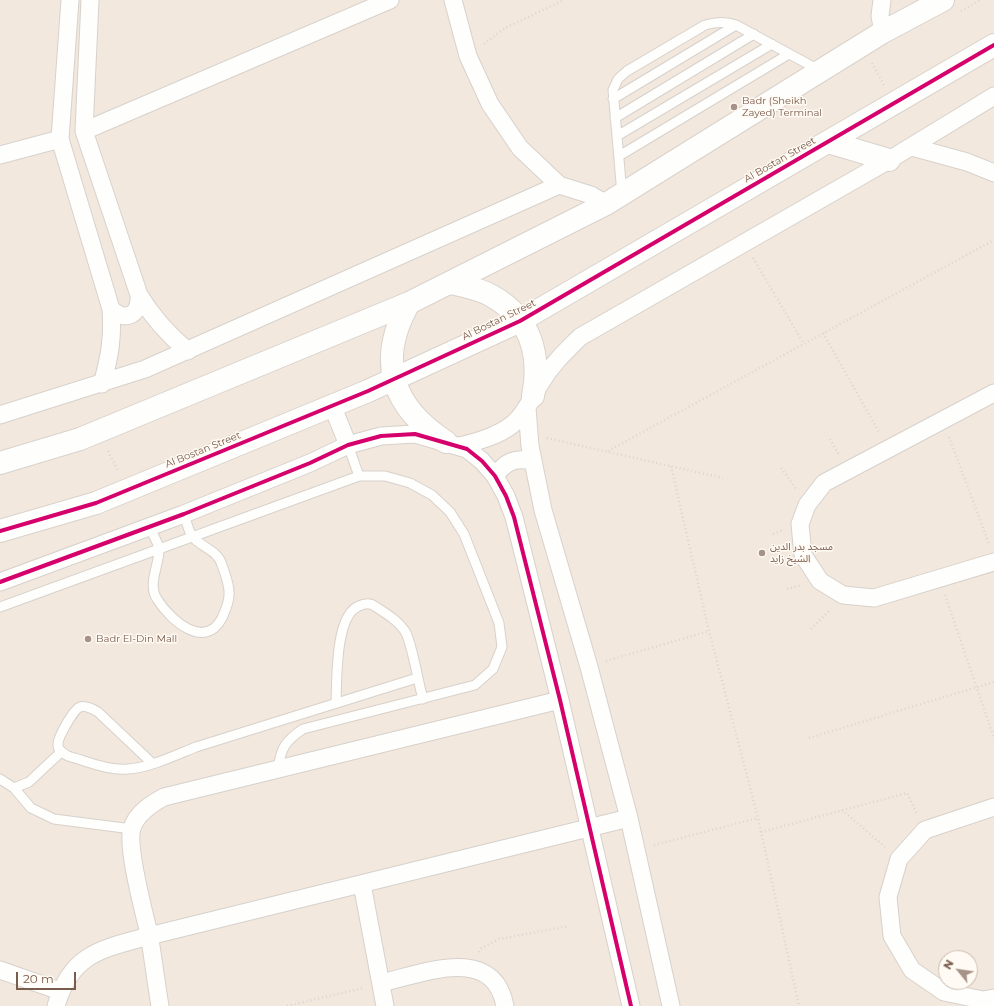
<!DOCTYPE html>
<meta charset="utf-8">
<style>
body{margin:0}
#map{position:relative;width:994px;height:1006px;overflow:hidden;background:#f9f5f0;font-family:Montserrat,sans-serif}
canvas{display:block}
.north{position:absolute;left:938px;top:950px;width:40px;height:40px;box-sizing:border-box;background:#fffaf3;border:1px solid #cabbb1;border-radius:50%;rotate:300deg;font-size:11px;font-weight:700;line-height:16px;text-align:center;color:#7a5c4d}
.north::after{content:'';display:block;margin:auto;width:14px;height:18px;background:#a69286;clip-path:polygon(50% 0,100% 100%,50% 72%,0 100%)}
.scale{position:absolute;left:16px;top:972px;width:60px;height:18px;box-sizing:border-box;border:2px solid #7a5c4d;border-top:0;padding-left:5px;font-size:12px;line-height:14px;white-space:nowrap;color:#7a5c4d;-webkit-text-stroke:3px #fffaf3;paint-order:stroke}
</style>
<div id="map">
<canvas width="994" height="1006"></canvas>
<div class="north">N</div>
<div class="scale">20 m</div>
</div>
<script>
const context = document.querySelector('canvas').getContext('2d');
context.lineJoin = 'round';
function paint(path, color) {
  context.fillStyle = color;
  context.fill(path, 'evenodd');
}
function trace(path, color, width, dash) {
  context.strokeStyle = color;
  context.lineWidth = width;
  context.lineCap = dash ? 'butt' : 'round';
  context.setLineDash(dash || []);
  context.stroke(path);
}
function drawText(font, color, halo, rows, align = 'center') {
  context.font = font + ' Montserrat,"Noto Sans Arabic",sans-serif';
  context.lineWidth = 3;
  context.setLineDash([]);
  context.textBaseline = 'middle';
  context.strokeStyle = halo;
  context.fillStyle = color;
  for (const [text, x, y, turn = 0] of rows) {
    context.save();
    context.translate(x, y);
    context.rotate((+turn || 0) * Math.PI / 180);
    context.textAlign = isNaN(turn) ? turn : align;
    if (halo) context.strokeText(text, 0, 0);
    context.fillText(text, 0, 0);
    context.restore();
  }
}
paint(new Path2D(`
 M0,0H994V1006H0ZM946,958H970V982H946Z`), '#f2e8de');
const lane = new Path2D(`
 M613,99L736,25
 M615,118L754,34
 M617,136L772,44
 M619,156L789,54
 M622,194L613,90L618,79L627,71L705,25C716,22 725,21 736,25L819,70
 M348,445L359,476
 M149,526C152,533 158,542 159,549C160,563 147,584 157,599C170,620 205,651 222,618C225,611 229,603 229,595C230,586 225,574 222,565C218,550 200,547 192,536C188,530 186,520 184,514
 M0,607L359,476H385L410,483L432,495L450,512L464,534L499,623L502,647L493,669L475,685L303,729C285,741 281,748 278,769
 M336,703C337,680 335,615 359,606C365,603 371,603 376,607C387,614 400,622 406,633C413,648 418,682 423,699
 M152,763L98,712C93,709 86,705 80,707C74,709 57,738 58,745C58,751 63,753 68,756C86,761 109,771 128,769C149,768 176,755 196,747L417,678
 M0,779L14,788L31,808L54,819L132,829
 M14,788L29,782L61,752`);
const street = new Path2D(`
 M70,0L60,139L111,309C113,337 110,356 102,384
 M90,0L84,131L139,295C153,318 167,334 188,351
 M453,0L468,56L490,104L520,148L559,185
 M882,0L880,16L883,32
 M84,131L390,0
 M912,147L967,162L994,173
 M0,155L60,139
 M111,309C125,322 140,316 139,295
 M994,393L824,483L807,505L800,524L803,555L820,581L843,595L874,598L994,562
 M332,405L348,445
 M527,408L530,446L543,510L589,667L629,818L671,1006
 M0,415L145,369L559,185L591,195L606,204
 M460,446C479,441 498,436 513,424C527,412 532,396 542,381C552,364 566,351 580,337L889,160L994,96
 M495,476C505,462 515,457 532,461
 M0,582L184,514L310,463L348,445L381,436L415,434L467,449L482,461L495,476L506,496L514,517L560,700L631,1006
 M994,807L925,830L899,859L888,897L892,936L912,970L944,992L983,1000L994,998
 M362,884L385,1006
 M0,970L60,991
 M381,983C422,974 493,943 505,1006
 M56,1006C71,953 102,949 149,936L629,818
 M160,1006C156,982 153,957 149,934C144,912 126,846 132,828C137,813 151,804 164,797L560,700`);
const secondary = new Path2D(`
 M828,142L889,160
 M451,283C464,286 480,289 492,296C531,318 541,355 533,396
 M409,303C376,361 392,407 446,442
 M0,463L80,439L409,303L606,204L820,71L883,32L943,0
 M0,531L96,503L368,391L520,321L994,45`);
trace(lane, '#d7d1cb', 11);
trace(street, '#d7d1cb', 19);
trace(secondary, '#d9d2cb', 24);
trace(new Path2D(`
 M961,11L980,0
 M484,44L505,28L564,0
 M872,63L884,85
 M753,258L804,344
 M823,333L880,434
 M949,437L989,544
 M547,438L723,478
 M830,439L839,455
 M108,451L118,471
 M608,451L994,240
 M671,466L709,631L758,818L799,1006
 M781,468L796,489
 M773,534L783,530
 M787,589L802,585
 M945,595L994,738
 M811,629L831,609
 M606,661L709,631
 M809,738L994,682
 M842,810L885,847
 M761,832L907,793L917,814
 M654,845L758,818
 M479,952L480,949L499,939L569,926
 M287,1006L363,988`), '#dcd5d0', 2.5, [1, 3]);
trace(lane, '#fefefd', 9);
trace(street, '#fefefd', 17);
trace(secondary, '#fefefd', 22);
trace(new Path2D(`
 M0,531L96,503L368,391L520,321L994,45
 M0,582L184,514L310,463L348,445L381,436L415,434L467,449L482,461L495,476L506,496L514,517L560,700L631,1006`), '#d6006c', 4);
for (const [x, y, r, color] of [
 [734,107,4,"#a69286"],
 [762,553,4,"#a69286"],
 [88,639,4,"#a69286"]
]) {
  const dot = new Path2D();
  dot.arc(x, y, r, 0, 2 * Math.PI);
  context.fillStyle = color;
  context.fill(dot);
  trace(dot, '#fffaf3', 1.5);
}
drawText('10px', '#7a5c4d', '#fffaf3', [
 ["Badr (Sheikh",742,101],
 ["Zayed) Terminal",742,113],
 ["مسجد بدر الدين",770,547],
 ["الشيخ زايد",770,559],
 ["Badr El-Din Mall",96,639]
], 'left');
drawText('10px', '#7a5c4d', '#fffaf3', [
 ["Al Bostan Street",780,160,-30],
 ["Al Bostan Street",499,320,-26],
 ["Al Bostan Street",203,450,-22]
]);
</script>
